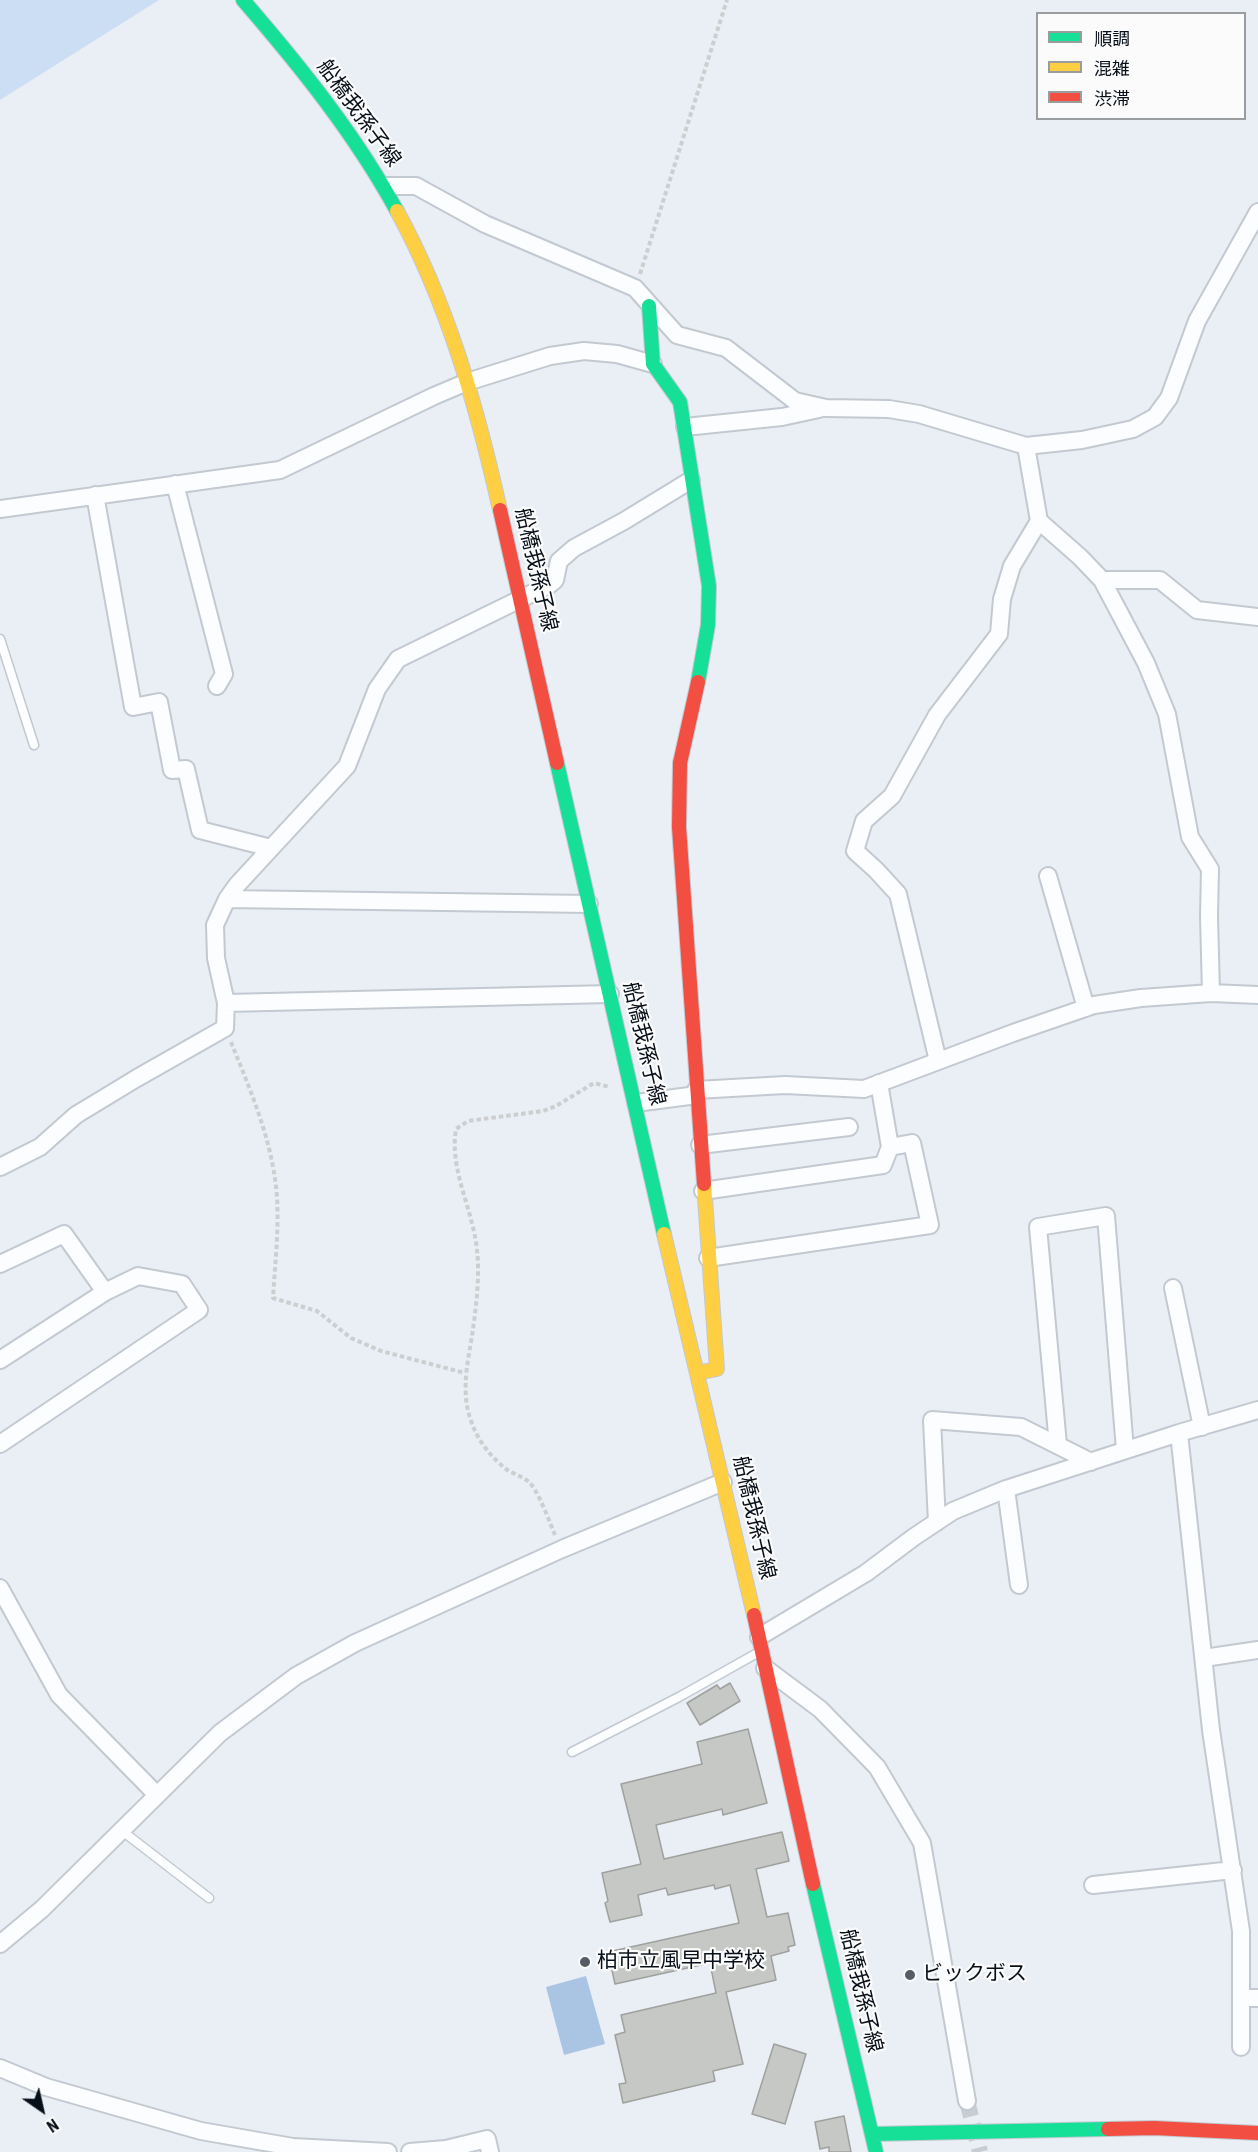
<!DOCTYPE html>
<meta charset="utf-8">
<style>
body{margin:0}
#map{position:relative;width:1258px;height:2152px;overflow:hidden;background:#eaeff5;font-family:"Roboto Condensed","Noto Sans JP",sans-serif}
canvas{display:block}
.legend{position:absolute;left:1036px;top:12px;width:210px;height:108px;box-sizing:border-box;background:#fbfbfb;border:2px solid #999da0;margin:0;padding:8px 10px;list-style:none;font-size:18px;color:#070f18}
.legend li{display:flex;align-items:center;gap:12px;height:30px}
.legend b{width:30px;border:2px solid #999da0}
.north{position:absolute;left:12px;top:2080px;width:60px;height:60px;-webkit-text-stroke:4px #fbfbfb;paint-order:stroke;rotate:146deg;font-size:16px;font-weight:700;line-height:24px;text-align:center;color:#070f18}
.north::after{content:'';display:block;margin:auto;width:21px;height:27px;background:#070f18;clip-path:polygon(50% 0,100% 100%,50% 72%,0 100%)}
</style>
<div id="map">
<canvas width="1258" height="2152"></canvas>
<ul class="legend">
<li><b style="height:8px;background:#16e098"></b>順調</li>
<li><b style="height:8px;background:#ffcf43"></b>混雑</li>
<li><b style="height:8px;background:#f24e42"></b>渋滞</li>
</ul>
<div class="north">N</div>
</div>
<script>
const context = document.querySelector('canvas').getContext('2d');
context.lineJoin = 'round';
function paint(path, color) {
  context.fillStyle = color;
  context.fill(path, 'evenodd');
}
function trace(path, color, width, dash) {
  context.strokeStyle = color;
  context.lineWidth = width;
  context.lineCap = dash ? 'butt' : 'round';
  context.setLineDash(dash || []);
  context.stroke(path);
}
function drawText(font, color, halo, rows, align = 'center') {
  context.font = font + ' "Roboto Condensed","Noto Sans JP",sans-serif';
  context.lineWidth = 4.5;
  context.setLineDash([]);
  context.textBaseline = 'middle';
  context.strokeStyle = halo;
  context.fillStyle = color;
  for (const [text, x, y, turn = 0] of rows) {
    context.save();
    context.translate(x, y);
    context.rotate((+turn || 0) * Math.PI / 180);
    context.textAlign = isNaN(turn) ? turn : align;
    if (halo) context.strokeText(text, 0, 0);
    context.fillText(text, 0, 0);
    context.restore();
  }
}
paint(new Path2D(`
 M0,0H159L0,100Z`), '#cbdef4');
paint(new Path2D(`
 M586,1976L605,2044L564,2055L546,1987Z`), '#aac5e3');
const building = new Path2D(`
 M730,1683L740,1701L700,1725L687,1703L717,1685L720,1689Z
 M748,1729L767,1803L723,1815L722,1809L656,1825L664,1859L782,1832L789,1861L756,1869L767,1917L788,1913L795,1945L788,1947L789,1951L771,1956L776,1980L726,1992L743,2064L713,2071L715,2081L623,2103L619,2084L626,2083L615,2035L625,2032L621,2015L716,1993L710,1963L615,1984L608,1952L739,1923L730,1885L715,1889L714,1885L668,1895L666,1888L638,1895L642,1915L610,1922L605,1903L608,1901L602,1873L641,1864L621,1784L702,1764L697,1742Z
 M774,2044L806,2054L785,2124L752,2114Z
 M844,2116L851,2152H829V2147L820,2149L815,2122Z`);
paint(building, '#c5c8c5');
trace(building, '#9ea19e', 1.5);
trace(new Path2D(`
 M967,2101L980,2152`), '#c8cdd4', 16, [16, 8]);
const lane = new Path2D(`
 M0,639L34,745
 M572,1752L679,1697L759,1652
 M121,1830L209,1898`);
const street = new Path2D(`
 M385,186H416L485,224L635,288L677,335L726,348L795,401L826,408L889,409L919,414L1026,446L1082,440L1133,429L1155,417L1169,398L1197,321L1258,212
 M685,427L782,417L819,409
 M1026,446L1039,521L1080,557L1102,580L1146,663L1167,714L1190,837L1210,869L1209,916L1211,993
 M175,484L224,674L217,686
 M95,495L133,707L159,702L172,770L186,769L200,830L271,848
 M0,509L280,470L434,396L467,382L550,356L584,351L617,354L653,364
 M1102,580H1160L1197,610L1258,617
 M1048,876L1086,1008
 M227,899L589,904
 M226,1003L610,994
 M938,1061L898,894L876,870L855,851L864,821L892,796L937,715L999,634L1002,599L1012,566L1039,521
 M696,1090L785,1085L864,1089L1013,1033L1094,1005L1141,998L1211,993L1258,995
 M636,1103L697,1095
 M700,1145L849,1127
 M0,1167L40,1147L76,1115L137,1078L225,1028L226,1003L216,958L215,925L227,899L237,885L347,766L377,689L398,659L549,585L555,580L559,561L574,548L624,521L691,480
 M703,1191L883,1165L890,1147
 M708,1258L930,1225L912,1143L890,1147L879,1083
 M0,1264L64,1234L105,1292L138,1276L182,1284L199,1310L0,1444
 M1173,1288L1202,1427
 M0,1360L105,1292
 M1179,1433L1211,1730L1241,1931V2047
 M1058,1445L1038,1227L1106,1216L1125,1450
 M1006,1489L1019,1585
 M937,1522L932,1420L1021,1427L1091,1462
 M0,1588L59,1695L156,1794
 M759,1637L866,1573L914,1537L953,1511L1006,1489L1179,1433L1258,1410
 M1204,1658L1258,1650
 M765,1668L820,1709L877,1767L922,1843L967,2101
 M1093,1885L1233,1870
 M0,1944L42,1909L220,1733L296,1676L355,1643L562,1549L723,1482
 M1241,1998H1258
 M0,2068L46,2087L201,2131L293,2147L388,2152
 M410,2152L446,2149L487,2139L490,2152`);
const fast = new Path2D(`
 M243,0C300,66 355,134 397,211
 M649,306L653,364L680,402L709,586L708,625L698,682
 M557,763L664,1234
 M813,1884L876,2152
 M872,2134L1108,2129`);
const slow = new Path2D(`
 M397,211C448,304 477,407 500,510
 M664,1234L754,1615
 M697,1373L717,1369L704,1184`);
const jam = new Path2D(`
 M500,510L557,763
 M698,682L680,763L679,827L704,1184
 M754,1615L813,1884
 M1108,2129L1154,2128L1258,2133`);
trace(lane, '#c2c9d1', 11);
trace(street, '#c2c9d1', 20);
trace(fast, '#c2c9d1', 16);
trace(slow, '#c2c9d1', 16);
trace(jam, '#c2c9d1', 16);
trace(new Path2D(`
 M640,274L727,0
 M231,1042C251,1092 273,1142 277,1197C279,1230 275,1265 273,1298L317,1311L351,1338L381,1351L465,1373
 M555,1535C550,1523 538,1490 529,1482C522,1476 513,1474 506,1469C492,1458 479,1442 473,1426C460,1396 467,1366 472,1336C476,1309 480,1277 477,1250C473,1209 449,1170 456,1129L468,1121L543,1111L556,1106L594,1083L610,1087`), '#ccced0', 4, [4.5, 3]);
trace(lane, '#fcfdfe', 8);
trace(street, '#fcfdfe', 16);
trace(fast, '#16e098', 14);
trace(slow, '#ffcf43', 14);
trace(jam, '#f24e42', 14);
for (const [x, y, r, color] of [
 [585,1962,6,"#565d65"],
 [910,1975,6,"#565d65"]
]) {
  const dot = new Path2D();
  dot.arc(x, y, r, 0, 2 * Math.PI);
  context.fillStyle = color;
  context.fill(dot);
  trace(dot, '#fbfbfb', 2);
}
drawText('21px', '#070f18', '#fbfbfb', [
 ["船橋我孫子線",358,114,54],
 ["船橋我孫子線",535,570,77],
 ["船橋我孫子線",643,1044,77],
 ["船橋我孫子線",753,1518,77],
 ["船橋我孫子線",860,1991,77]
]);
drawText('21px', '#070f18', '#fbfbfb', [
 ["柏市立風早中学校",597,1962],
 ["ビックボス",922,1975]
], 'left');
</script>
